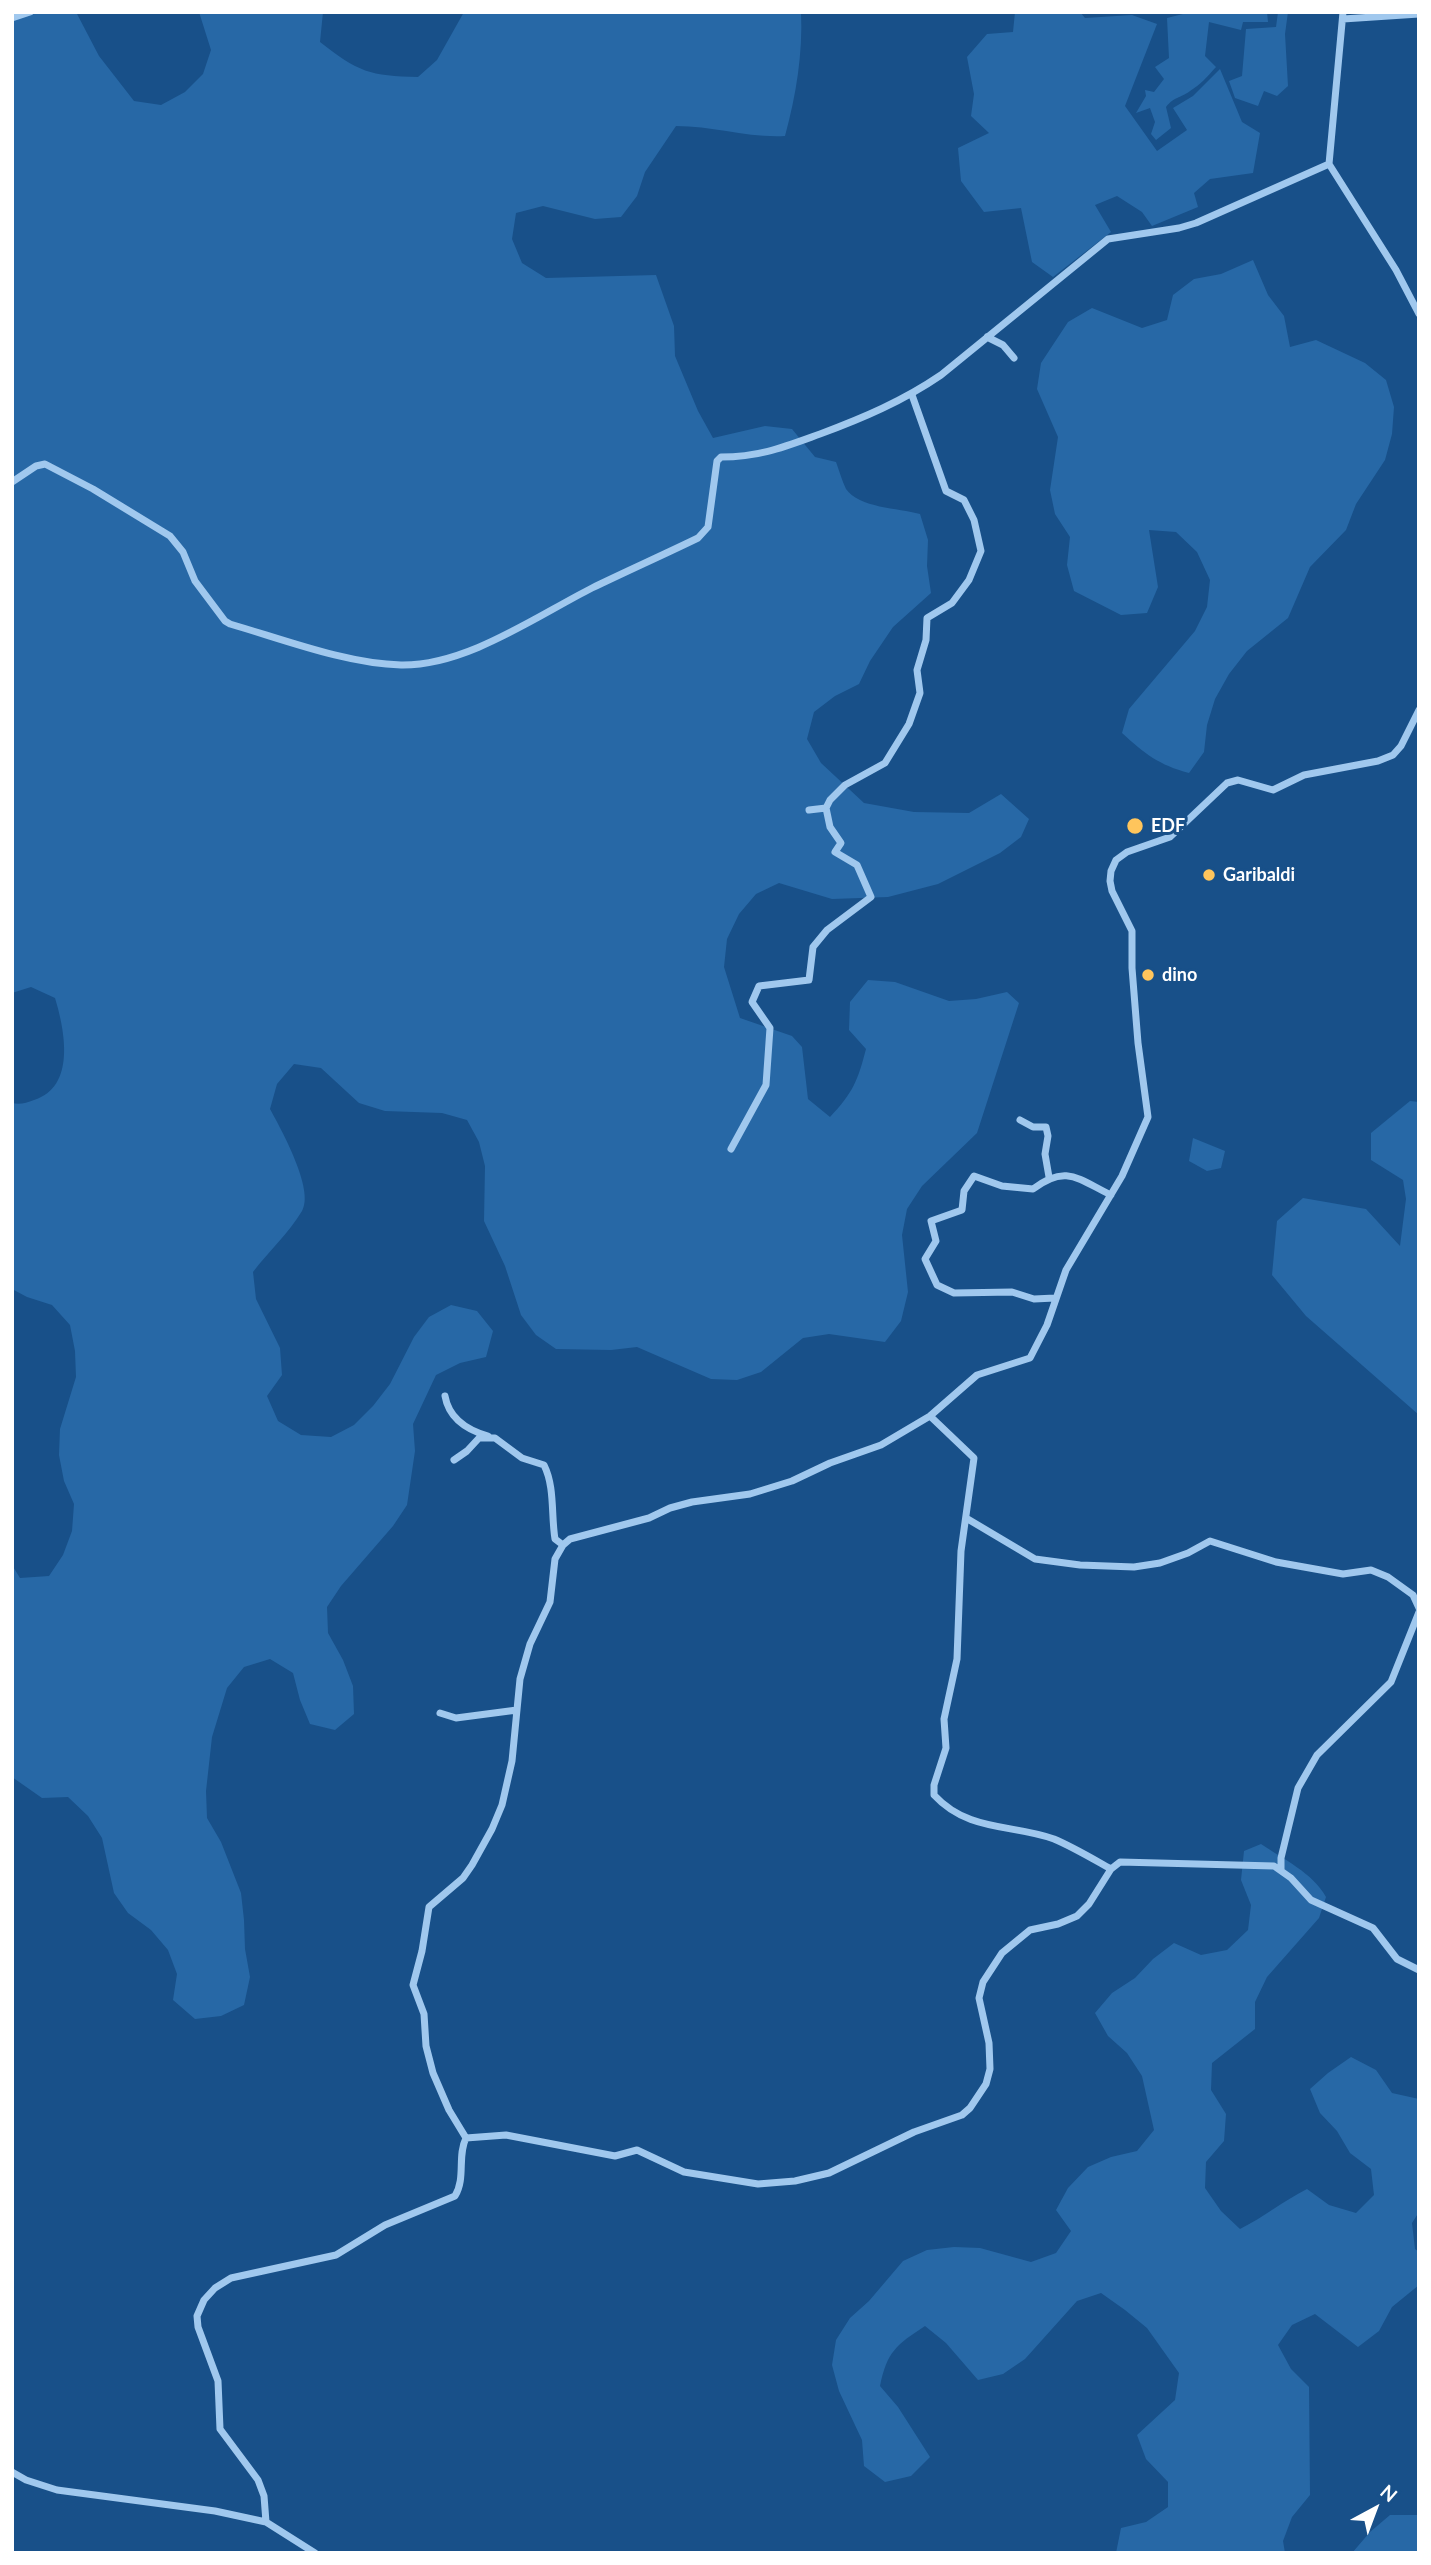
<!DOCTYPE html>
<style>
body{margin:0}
#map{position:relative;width:1431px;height:2565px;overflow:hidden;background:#185089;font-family:Lato,sans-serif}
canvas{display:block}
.frame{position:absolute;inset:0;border:14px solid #fff;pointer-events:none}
.north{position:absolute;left:1340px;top:2474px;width:70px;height:70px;-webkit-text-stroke:5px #185089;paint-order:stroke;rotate:41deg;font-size:19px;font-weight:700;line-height:28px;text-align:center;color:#fff}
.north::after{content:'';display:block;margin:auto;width:24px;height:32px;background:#fff;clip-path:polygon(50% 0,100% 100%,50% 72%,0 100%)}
</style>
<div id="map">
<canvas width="1431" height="2565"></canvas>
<div class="frame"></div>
<div class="north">N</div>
</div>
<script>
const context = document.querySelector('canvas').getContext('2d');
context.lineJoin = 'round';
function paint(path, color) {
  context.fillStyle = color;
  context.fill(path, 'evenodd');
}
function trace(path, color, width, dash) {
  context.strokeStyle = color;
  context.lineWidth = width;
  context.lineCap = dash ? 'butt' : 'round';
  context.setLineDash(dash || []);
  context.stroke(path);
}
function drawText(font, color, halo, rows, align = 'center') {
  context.font = font + ' Lato,sans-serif';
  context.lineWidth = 6;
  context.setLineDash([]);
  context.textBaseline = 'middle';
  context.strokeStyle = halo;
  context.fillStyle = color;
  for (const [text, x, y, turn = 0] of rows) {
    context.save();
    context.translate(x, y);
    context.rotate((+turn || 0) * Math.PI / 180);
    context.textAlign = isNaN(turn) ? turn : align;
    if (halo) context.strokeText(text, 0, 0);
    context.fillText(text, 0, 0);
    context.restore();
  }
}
paint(new Path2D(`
 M12,12H76L99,56L134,101L161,105L185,92L203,74L211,50L199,12H323L320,42C358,72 370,76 418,77L437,60L464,12H801C803,53 796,96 785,136C748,138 713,126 676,126L645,172L637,196L621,217L595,219L543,206L516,213L512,239L522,263L546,278L656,275L674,326L675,356L698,411L713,438L765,426L792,429L815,457L836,462C839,470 842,481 846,489C859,508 898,508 920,514L928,540L927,566L931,593L893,627L870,661L859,684L835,696L814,712L807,739L821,763L864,803L914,812L969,813L1001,794L1029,819L1021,837L1000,853L938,884L888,897L832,899L779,883L756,894L739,914L727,939L724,967L740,1018L792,1036L802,1047L808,1099L830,1117C853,1093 858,1080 866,1049L849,1030L850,1002L868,980L895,982L949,1001L976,999L1007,992L1019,1003L977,1133L922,1186L907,1209L902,1235L908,1292L901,1321L885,1342L829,1334L803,1338L761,1372L737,1380L711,1379L637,1347L611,1350L556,1349L536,1335L521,1315L505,1266L484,1221L485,1166L479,1142L467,1120L442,1113L385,1111L359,1103L321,1068L294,1064L277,1084L270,1109C281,1129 315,1190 302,1211C289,1233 268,1252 253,1272L256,1299L280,1348L282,1375L267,1396L278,1421L301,1435L331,1437L354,1425L373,1406L390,1384L414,1337L429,1317L451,1305L477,1311L493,1331L486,1357L460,1363L436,1375L413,1424L415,1451L407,1505L393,1526L341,1586L327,1607L328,1633L343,1660L353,1686L354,1714L335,1730L310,1724L300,1700L293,1673L270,1659L244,1667L227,1688L212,1737L206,1791L207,1818L221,1842L241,1893L244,1920L245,1949L250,1977L244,2005L221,2016L195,2019L173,2000L177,1974L168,1950L151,1930L128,1913L114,1893L102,1838L88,1816L68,1797L42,1798L12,1777V1565L20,1578L49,1576L63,1555L72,1531L74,1504L64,1481L59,1455L60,1429L76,1377L75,1351L70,1325L52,1305L27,1297L12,1289V1103C20,1105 26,1103 34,1100C76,1087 65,1031 55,998L31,987L12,993Z
 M1015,12H1080L1085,18L1132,15L1157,24L1125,106L1157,151L1187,130L1173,108L1193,96L1220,69L1242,122L1260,133L1253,173L1210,179L1194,193L1198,207L1152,226L1142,212L1117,196L1095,205L1111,232L1053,277L1032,262L1021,208L984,212L961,181L958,148L989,133L971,116L974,94L967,57L987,34L1013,32Z
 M1191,12H1267L1268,22H1243L1241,30L1209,22L1205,56L1216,67C1208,76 1200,85 1190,91C1179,99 1175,96 1166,107L1171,128L1156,140L1151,134L1155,122L1150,108L1136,113L1146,96L1145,90L1154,92L1164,79L1155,67L1169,58L1167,18Z
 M1278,12H1288L1285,34L1288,86L1277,96L1264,91L1258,106L1235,98L1229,81L1242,76L1246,29L1276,27Z
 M1253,260L1268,295L1284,316L1290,347L1316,340L1365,363L1386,380L1394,407L1392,434L1385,460L1356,504L1346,530L1310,567L1288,618L1247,651L1229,674L1215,699L1207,725L1204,752L1189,773C1159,765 1145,754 1122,733L1129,709L1195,631L1207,607L1210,580L1197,552L1176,532L1149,530L1158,587L1147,613L1121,615L1074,591L1067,565L1070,537L1055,514L1050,490L1058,437L1037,389L1041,363L1068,322L1092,308L1142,328L1167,320L1173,295L1194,279L1221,274Z
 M1410,1101L1419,1102V1415L1306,1316L1272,1275L1277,1221L1303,1198L1366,1209L1400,1246L1406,1199L1403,1180L1371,1160V1133Z
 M1193,1138L1225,1151L1221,1168L1207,1171L1189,1161Z
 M1261,1844C1283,1859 1313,1873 1326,1897L1319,1918L1267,1977L1255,2002V2029L1212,2063L1211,2090L1226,2114L1224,2141L1206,2162L1205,2188L1221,2211L1240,2229C1264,2217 1283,2201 1307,2189L1329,2205L1356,2213L1374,2195L1371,2169L1350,2153L1337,2131L1320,2113L1310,2089L1328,2073L1351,2057L1376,2070L1392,2093L1419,2099V2212L1412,2223L1415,2249L1419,2252V2285L1392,2307L1379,2331L1358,2347L1315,2314L1292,2325L1278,2345L1291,2369L1309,2387L1310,2495L1292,2517L1283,2541L1285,2553H1116L1121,2528L1146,2522L1168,2507V2482L1146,2459L1137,2435L1175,2400L1179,2373L1147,2328L1125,2310L1101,2293L1077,2301L1025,2359L1003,2374L978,2380L946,2343L925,2326C896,2345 887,2352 880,2386L898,2407L930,2457L911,2476L885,2482L864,2466L862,2440L839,2391L832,2365L836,2340L850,2318L869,2301L903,2261L927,2250L954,2247L980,2248L1031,2262L1056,2253L1071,2231L1056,2210L1068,2188L1088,2167L1111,2157L1137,2151L1154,2130L1142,2076L1127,2053L1108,2036L1095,2013L1112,1993L1135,1978L1153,1959L1174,1943L1201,1955L1227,1950L1248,1930L1251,1905L1241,1880L1244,1851Z
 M1390,2515H1418L1419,2553H1352L1370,2532Z`), '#2768a6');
trace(new Path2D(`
 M1343,12L1329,164L1396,270L1419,314
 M12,18L30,12
 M1343,19L1419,14
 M987,337L1003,345L1014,358
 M12,482L36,466L45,464L93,489L170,536L183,552L195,581L225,621L230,624C282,639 347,664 401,665C466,666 535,617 592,588C627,571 663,555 698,538L708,527L717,461L721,457C760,457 784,447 820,434C863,418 903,401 941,375L1108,239L1179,228L1196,223L1329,164
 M826,808L830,800L845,785L885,763L909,724L920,693L917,670L926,640L927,618L952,603L969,580L981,551L974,520L964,500L946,491L912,395
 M1020,1120L1033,1127H1046L1048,1136L1045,1154L1049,1177
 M731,1149L766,1085L770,1028L752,1002L759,986L809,980L813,947L827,930L871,897L857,865L835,852L841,843L830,827L826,808L809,810
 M1055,1298L1034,1299L1012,1292L954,1293L937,1285L925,1259L936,1241L931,1221L962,1210L964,1191L974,1176L1002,1186L1033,1189C1066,1164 1078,1179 1111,1195
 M445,1396C449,1419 467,1430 488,1436
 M930,1416L974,1458L961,1551L957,1659L944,1719L946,1748L934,1785V1795C968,1832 1012,1824 1054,1839C1073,1847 1093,1859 1111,1869
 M454,1460L467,1451L479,1438H495L522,1458L544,1465C555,1487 551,1515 555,1539L563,1545
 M966,1518L1035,1559L1080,1565L1134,1567L1160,1563L1188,1553L1210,1541L1276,1562L1343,1574L1371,1570L1388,1577L1413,1595L1419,1608
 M440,1713L456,1718L517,1710
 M1281,1870V1858L1298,1788L1317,1755L1391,1682L1419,1612
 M466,2138L449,2110L433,2073L426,2046L424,2014L413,1985L422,1951L429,1907L463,1878L472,1865L492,1829L502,1805L512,1761L520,1679L530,1644L550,1602L555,1559L563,1545L570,1539L649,1518L670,1508L692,1502L750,1494L792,1481L830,1463L881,1445L930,1416L977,1375L1030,1358L1047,1325L1066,1270L1122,1176L1148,1117L1138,1043L1132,968V931L1112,891L1110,881L1111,871L1116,860L1127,852L1170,837L1227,783L1238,780L1273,790L1304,775L1378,761L1393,755L1401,746L1419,710
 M12,2472L26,2480L57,2490L215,2511L266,2522L315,2553
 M266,2522L264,2496L258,2480L220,2429L218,2381L198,2327L197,2316L204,2300L215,2288L231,2278L336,2255L385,2225L455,2196C466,2178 457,2156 466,2138L506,2135L615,2156L637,2150L684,2172L758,2184L795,2181L829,2173L914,2132L962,2115L970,2108L986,2084L990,2069L989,2043L979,1998L983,1982L1002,1953L1030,1930L1058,1924L1077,1916L1089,1904L1111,1869L1120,1862L1274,1866L1291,1878L1311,1900L1373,1928L1397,1959L1419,1970`), '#a0c8ee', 7);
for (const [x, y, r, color] of [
 [1135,826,9,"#ffc55c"],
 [1209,875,7,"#ffc55c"],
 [1148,975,7,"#ffc55c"]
]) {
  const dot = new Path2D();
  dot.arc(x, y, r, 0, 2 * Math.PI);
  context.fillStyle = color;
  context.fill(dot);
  trace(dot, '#185089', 2.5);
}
drawText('bold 18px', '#fff', '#185089', [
 ["EDF",1151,826],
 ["Garibaldi",1223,875],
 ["dino",1162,975]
], 'left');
</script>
